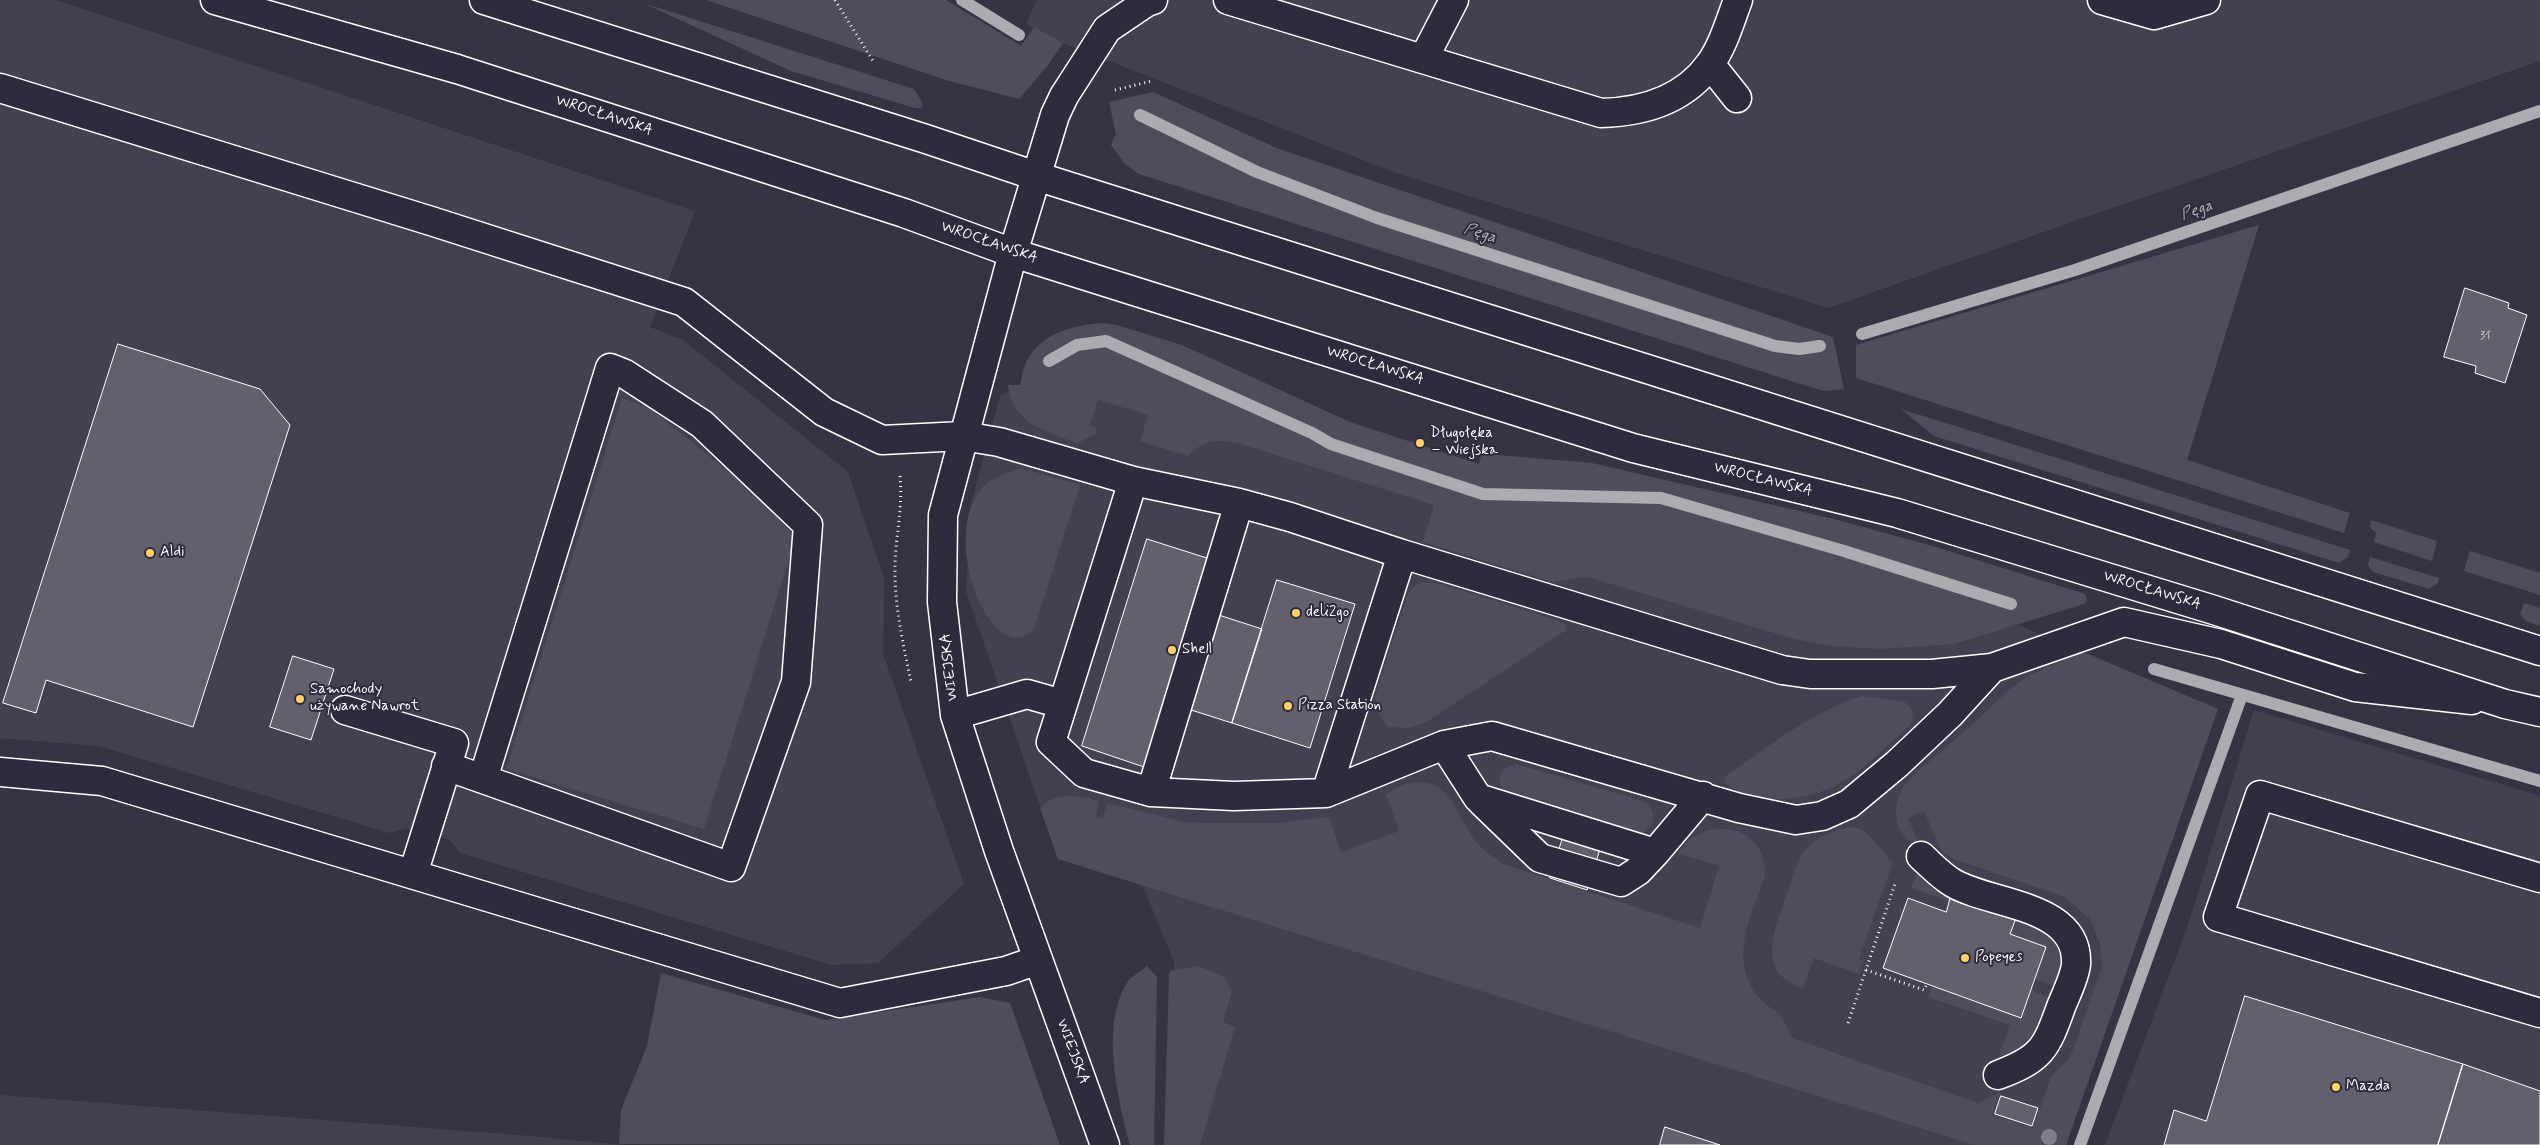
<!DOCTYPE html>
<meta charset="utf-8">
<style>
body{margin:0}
canvas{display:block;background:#373345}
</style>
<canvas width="2540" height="1145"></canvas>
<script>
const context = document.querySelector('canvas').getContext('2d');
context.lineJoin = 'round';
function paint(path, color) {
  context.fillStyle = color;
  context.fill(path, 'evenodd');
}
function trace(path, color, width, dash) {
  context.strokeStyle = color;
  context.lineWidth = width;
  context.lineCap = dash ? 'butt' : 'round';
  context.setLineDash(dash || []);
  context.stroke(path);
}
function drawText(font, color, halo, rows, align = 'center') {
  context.font = font + ' Mynerve,sans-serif';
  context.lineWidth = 4;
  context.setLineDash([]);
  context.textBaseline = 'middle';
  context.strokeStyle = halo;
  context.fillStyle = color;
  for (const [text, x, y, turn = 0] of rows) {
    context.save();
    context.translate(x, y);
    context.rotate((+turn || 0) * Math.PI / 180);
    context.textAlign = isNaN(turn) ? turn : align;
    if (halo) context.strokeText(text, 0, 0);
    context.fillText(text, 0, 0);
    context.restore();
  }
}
paint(new Path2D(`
 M0,0H56L695,211L650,327L683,340L848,472L884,578L883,654L964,884L878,963L832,965L460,853L450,840L426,833L406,828L390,833L99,746L0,738Z
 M1037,0H2540V61L2086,217L1828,308L1399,174L1063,43L1026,24Z
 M1086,348L2011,622L2218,709L2066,1145H1177L1174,962L1142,884L1058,859L966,591L971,504L1000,396Z
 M2254,710L2540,796V1145H2105L2188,925Z
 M0,1095L530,1136L623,1145H0Z`), '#444051');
paint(new Path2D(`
 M706,0H946L1021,46L1034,27L1063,43L1048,65L1019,99L946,80Z
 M643,3L914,89L923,104L921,108H915L791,71Z
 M1153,92L1279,149L1833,337L1844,389L1823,391L1139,174L1125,164L1111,145L1116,134L1109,102Z
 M2259,225L2187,460L2350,513L2344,533L1856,378V345Z
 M1103,323L1117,325L1182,345L1350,422L1479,464L1482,452L1498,455L1592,463L1834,519L1936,547L2082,593L2086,595L2087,601L2084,604L1954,644L1879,649L1832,646L1794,639L1588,577L1552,582L1423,542L1434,505L1238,443C1217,439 1203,440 1188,456L1140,441L1148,415L1098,400L1090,425L1097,428L1095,434L1078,443C1045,432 1013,424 1008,385H1020C1022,377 1023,367 1028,359C1043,332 1075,325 1103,323Z
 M622,398L649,408L785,516L794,543L704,829L506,769Z
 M1901,409L2350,550L2348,557L2339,563L1934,436Z
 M1019,469L1032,471L1080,485L1034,629C993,674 936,535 984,486C994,477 1006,473 1019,469Z
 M2371,520L2437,541L2432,561L2374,542L2376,533L2370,527Z
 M2470,551L2540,573V595L2464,571Z
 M2370,557L2439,578L2437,584L2429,589L2373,572L2368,565Z
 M1423,582L1441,584L1563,622L1566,625V630L1425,723L1408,728L1388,727L1379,715L1375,696L1408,593L1416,585Z
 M2524,603L2540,608V626L2526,621L2520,614Z
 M2081,651L2218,709L2066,1145H1975L1058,859L1040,808C1055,791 1080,796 1099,801L1096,817L1103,819L1107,803L1185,822L1200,823H1275L1329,817L1341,852L1399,831L1386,794C1394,791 1402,784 1410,783C1450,775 1456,815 1474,839C1482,850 1492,856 1503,864L1700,928L1719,866L1678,853C1703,813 1768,824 1765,876C1751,916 1728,958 1758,997C1764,1004 1772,1008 1779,1014C1785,1020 1788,1030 1792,1038L1978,1103L2000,1092L1992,1115L2033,1128L2051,1077L2068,1059L2073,1050L2102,967L2100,943L2090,919L2065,897L1951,858L1941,850L1924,811L1908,818L1918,842L1916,844C1893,835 1891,804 1905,785C1914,772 1932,760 1944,749C1967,730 1988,710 2010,689L2027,677Z
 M1862,696L1905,702L1913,712L1912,722L1908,727C1863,767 1839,799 1774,799C1759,798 1736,793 1724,783L1726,776C1768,747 1812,711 1862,696Z
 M1516,764L1646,802L1652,810L1654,821L1642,835L1505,791C1494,778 1500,768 1516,764Z
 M1849,827C1869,826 1879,850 1893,862L1859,959L1864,961L1859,974L1814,958L1803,988C1753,972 1776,927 1788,891C1793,878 1796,860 1806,849C1817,836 1833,831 1849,827Z
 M1917,873L2043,925L2066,951L2059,988L2035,979L2046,947L2010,934L2016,919L1951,896L1949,901L1911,888Z
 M1147,966L1157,977L1154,1145H1130C1118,1099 1099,1022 1129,980C1134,975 1142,970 1147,966Z
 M1197,966L1223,976L1232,990L1223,1022L1235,1027L1200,1145H1164L1169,976L1170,971Z
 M661,973L825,1020L980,997L1010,1003L1060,1145L619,1144L621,1110L647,1046Z
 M1932,986L2021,1017L2031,991L2055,1000L2042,1037L2007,1058L1999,1056L2010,1025L1928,997Z`), '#514c5c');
trace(new Path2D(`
 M962,0L1019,35
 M1140,115L1257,172L1377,218L1775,346L1799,349L1820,346
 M1862,334L2075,270L2540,111
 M1049,361L1077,345L1106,341L1312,433L1331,444L1483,494L1661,498L1844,551L2011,604
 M2154,669L2540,781
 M2080,1145L2242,695`), '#adabb2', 12);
const building = new Path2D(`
 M2465,288L2509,303L2508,308L2527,315L2505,383L2475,373L2476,366L2444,357Z
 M118,344L260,389L290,425L193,727L46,680L36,713L3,703Z
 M1147,539L1213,560L1197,608L1262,629L1232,723L1166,702L1147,768L1082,746Z
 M1277,580L1355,604L1310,748L1232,723Z
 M293,656L334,669L311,740L270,727Z
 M1570,816L1607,827L1587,890L1550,878Z
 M1951,896L2016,918L2010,934L2046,947L2021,1018L1883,968L1908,898L1946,912Z
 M2245,996L2463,1064L2438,1145H2164L2174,1110L2206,1121Z
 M2463,1064L2540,1091V1145H2438Z
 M2001,1096L2038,1108L2032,1126L1995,1114Z
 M1665,1127L1720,1145H1660Z`);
paint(building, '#635f6d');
trace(building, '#fff', 1);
const minor = new Path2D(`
 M1228,0L1601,113C1643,112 1684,100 1710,64C1723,46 1730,21 1738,0
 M2102,0L2154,15L2206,0
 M1424,58L1454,0
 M1710,64L1737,98
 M0,88L431,221L684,302L824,412L882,440L963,436L999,442L1133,481L1239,503L1290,517L1402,554L1326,793L1234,796L1151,792L1084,773L1051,742L1133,481
 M1402,554L1782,670L1810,674H1932L1992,668L2124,622L2221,644L2355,687L2472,700
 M345,710L454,743L413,874
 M955,715L1027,694L1062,704
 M1444,745L1478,798L1655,853L1703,796
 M446,766L483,779L731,867L796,682L808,525L702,424L625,374L610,368L483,779
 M0,772L102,781L840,1003L1006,971L1038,960
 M1151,792L1239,503
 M1326,793L1444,745L1492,736L1739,808L1796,820L1822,816L1849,804L1897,764L1950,714L1992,668
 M1482,802L1540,858L1621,882L1638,871L1655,853
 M1921,856C1931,865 1941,876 1953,883C1990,905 2079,904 2076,964C2075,977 2066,994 2061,1007C2046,1049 2041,1059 1998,1075
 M2540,878L2260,795L2218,917L2540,1013
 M1105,1145L999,851L955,715L942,602L943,515L1013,253L1055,115L1064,96L1107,29L1147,2L1153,0`);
const major = new Path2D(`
 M215,0L457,69L904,213L1013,253L1633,448L1897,513L2214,610L2505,704L2540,712
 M484,0L926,139L1036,176L2540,651`);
trace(minor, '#fff', 31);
trace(major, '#fff', 31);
trace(new Path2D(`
 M835,0L873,61
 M1115,90L1152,81
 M900,476C903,508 896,533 895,564C894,605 903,643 911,682
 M1866,970L1924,990L1927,984
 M1848,1023L1895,884`), '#fff', 3, [1, 4]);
trace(minor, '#2f2a3d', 28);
trace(major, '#2f2a3d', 28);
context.fillStyle = '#7e7c88';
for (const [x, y] of [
 [2049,1137]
]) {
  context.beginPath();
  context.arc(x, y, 8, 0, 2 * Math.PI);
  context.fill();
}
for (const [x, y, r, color] of [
 [1420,443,5,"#ffd166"],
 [150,553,5,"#ffd166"],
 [1296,613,5,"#ffd166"],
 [1172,650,5,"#ffd166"],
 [300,699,5,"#ffd166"],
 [1288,706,5,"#ffd166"],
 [1965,958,5,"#ffd166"],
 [2336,1087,5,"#ffd166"]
]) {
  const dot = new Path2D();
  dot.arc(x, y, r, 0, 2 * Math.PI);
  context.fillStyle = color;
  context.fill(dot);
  trace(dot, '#2f2a3d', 2);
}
drawText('12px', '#d8d7da', null, [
 ["31",2485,336]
]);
drawText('15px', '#fff', '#2f2a3d', [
 ["WROCŁAWSKA",604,116,18],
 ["WROCŁAWSKA",989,243,19],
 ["WROCŁAWSKA",1375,366,17],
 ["WROCŁAWSKA",1763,480,14],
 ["WROCŁAWSKA",2152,591,17],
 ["WIEJSKA",950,667,-96],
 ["WIEJSKA",1072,1052,70]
]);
drawText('15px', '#fff', '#2f2a3d', [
 ["Długołęka",1430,434],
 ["– Wiejska",1430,451],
 ["Aldi",160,553],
 ["deli2go",1306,613],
 ["Shell",1182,650],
 ["Samochody",310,690],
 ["używane Nawrot",310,707],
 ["Pizza Station",1298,706],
 ["Popeyes",1975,958],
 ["Mazda",2346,1087]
], 'left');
drawText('italic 16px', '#b4b2b9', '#2f2a3d', [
 ["Pęga",2197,211,-19],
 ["Pęga",1480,234,18]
]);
</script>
